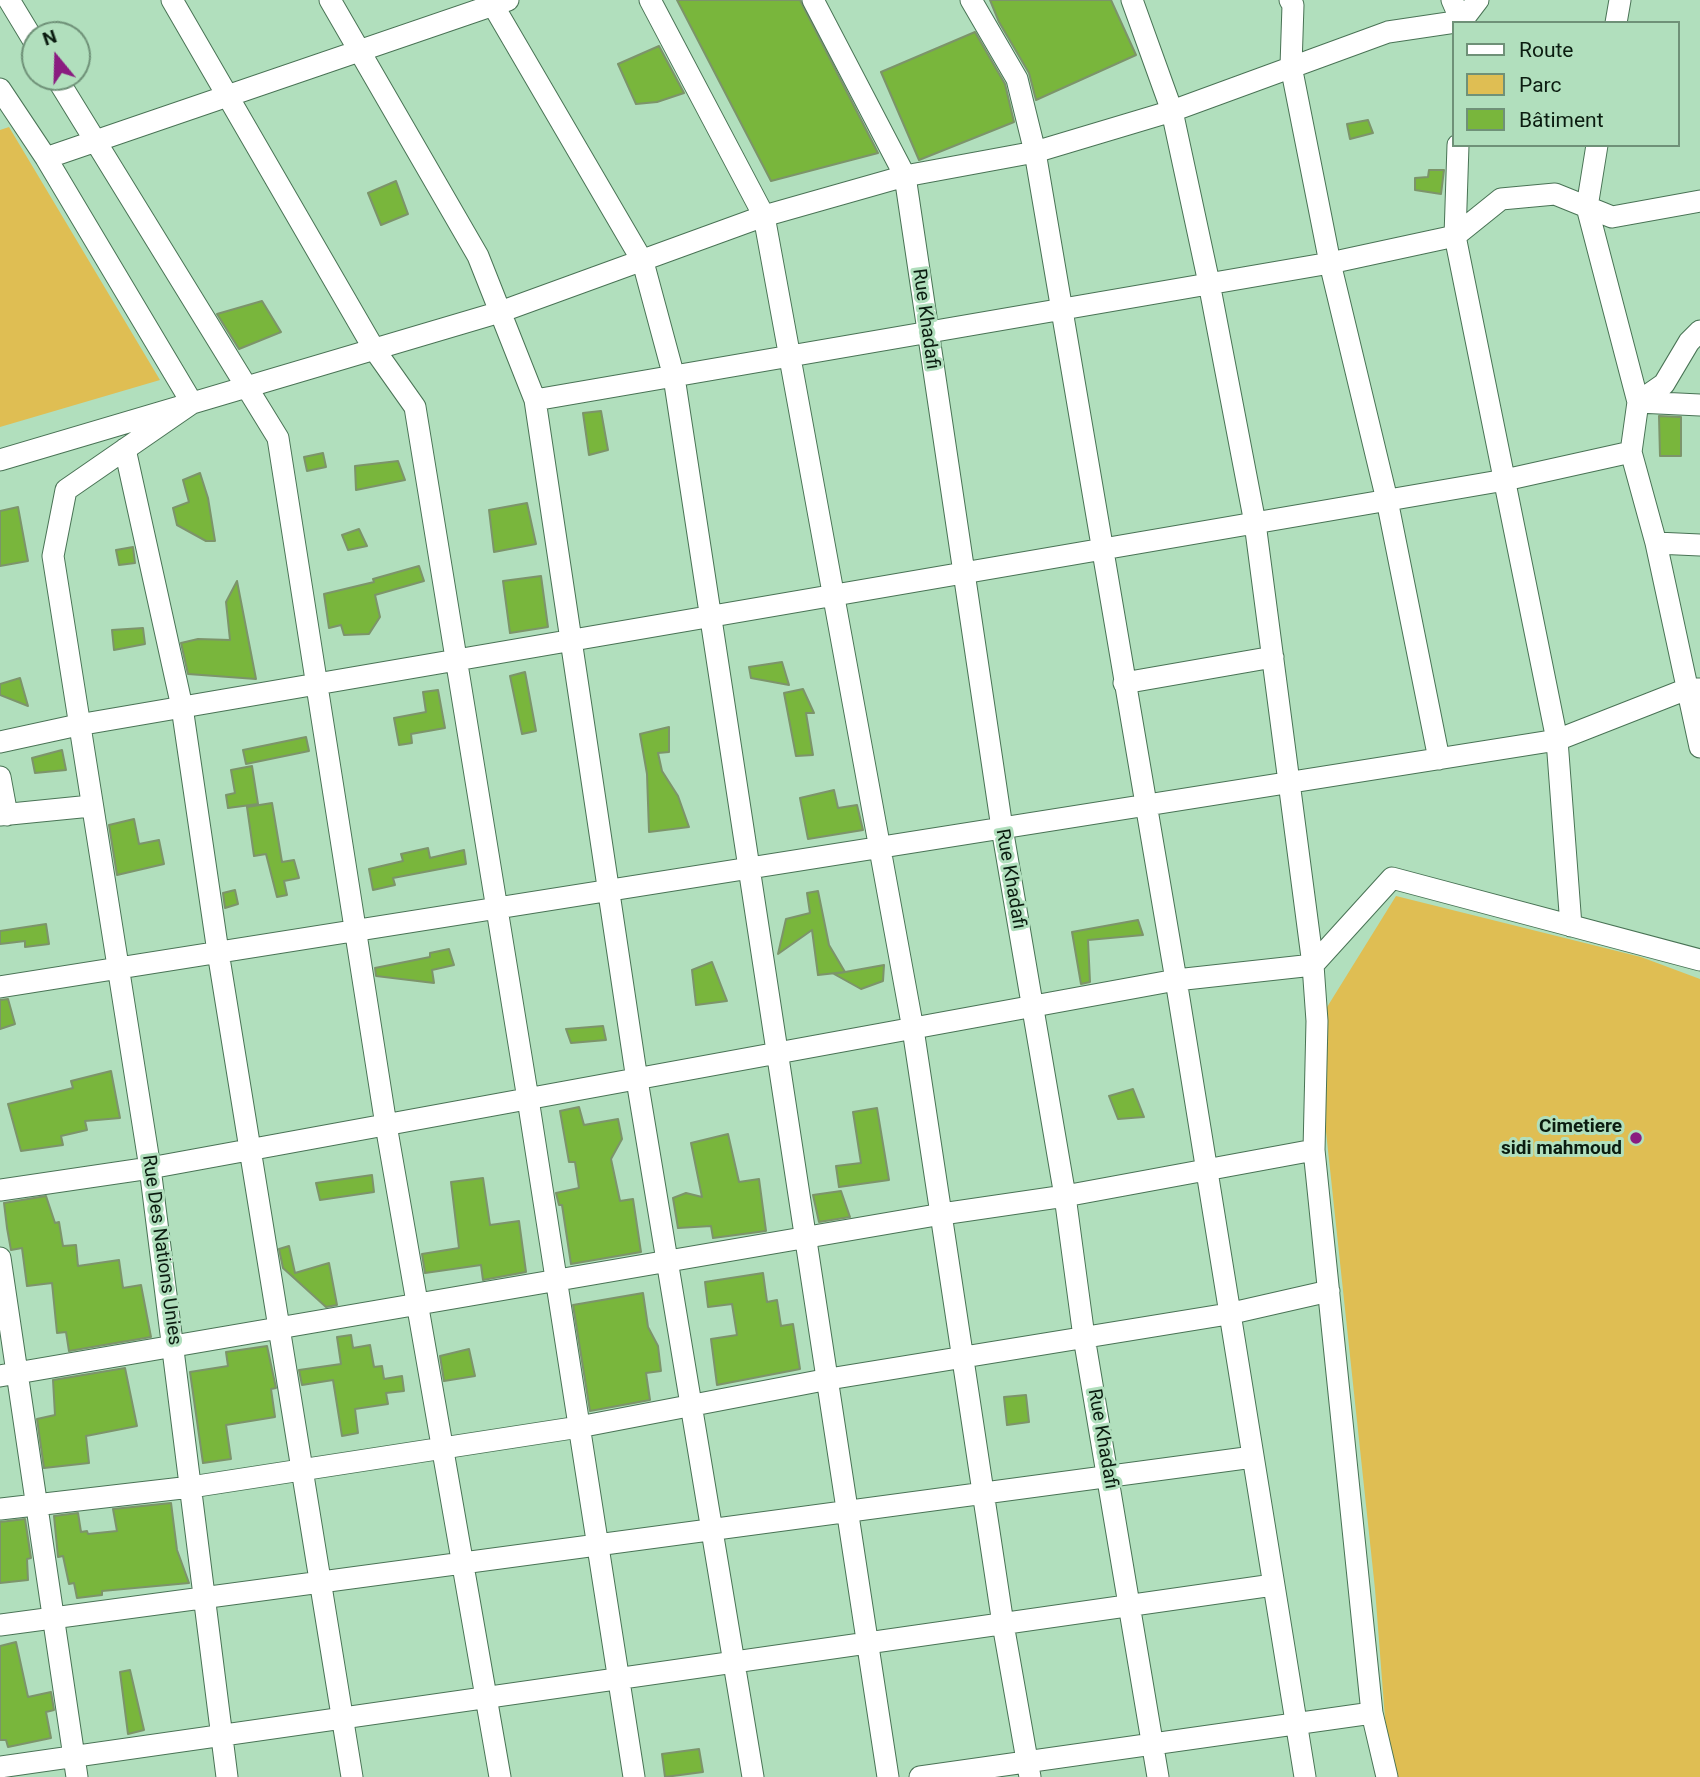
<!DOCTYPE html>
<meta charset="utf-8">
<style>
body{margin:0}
#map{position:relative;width:1700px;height:1777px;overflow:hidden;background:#b1dfbd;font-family:Roboto,sans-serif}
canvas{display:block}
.legend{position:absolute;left:1452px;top:21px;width:228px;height:126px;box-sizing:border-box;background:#b1dfbd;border:2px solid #6f9178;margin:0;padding:9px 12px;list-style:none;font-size:21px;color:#0b1c10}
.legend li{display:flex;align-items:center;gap:14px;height:35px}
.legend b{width:35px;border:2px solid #6f9178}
.north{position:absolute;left:21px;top:21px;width:70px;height:70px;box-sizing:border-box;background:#b1dfbd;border:2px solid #6f9178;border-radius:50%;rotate:341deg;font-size:19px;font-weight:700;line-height:28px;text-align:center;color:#0b1c10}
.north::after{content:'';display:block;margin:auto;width:24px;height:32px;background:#8a1c80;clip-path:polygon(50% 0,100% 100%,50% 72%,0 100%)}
</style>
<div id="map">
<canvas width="1700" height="1777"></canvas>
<ul class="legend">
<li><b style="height:9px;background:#fff"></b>Route</li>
<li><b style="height:19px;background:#dfbe53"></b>Parc</li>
<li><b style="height:19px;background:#79b63c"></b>Bâtiment</li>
</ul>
<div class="north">N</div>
</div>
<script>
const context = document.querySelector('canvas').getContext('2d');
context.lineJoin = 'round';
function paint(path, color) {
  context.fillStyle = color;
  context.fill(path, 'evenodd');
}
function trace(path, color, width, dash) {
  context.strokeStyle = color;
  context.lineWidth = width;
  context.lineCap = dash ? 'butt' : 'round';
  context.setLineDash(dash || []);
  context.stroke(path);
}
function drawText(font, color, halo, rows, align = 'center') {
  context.font = font + ' Roboto,sans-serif';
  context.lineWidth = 6;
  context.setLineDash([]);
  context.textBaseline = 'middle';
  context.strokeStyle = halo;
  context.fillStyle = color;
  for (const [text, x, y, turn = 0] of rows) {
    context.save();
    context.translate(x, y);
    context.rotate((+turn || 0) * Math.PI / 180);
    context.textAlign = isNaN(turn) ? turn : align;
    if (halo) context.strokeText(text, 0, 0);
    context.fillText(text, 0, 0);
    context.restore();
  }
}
paint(new Path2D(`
 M9,127L160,380L0,427V130Z
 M1396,896L1641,957L1700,979V1777H1395L1388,1757L1375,1589L1321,1085L1324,1012Z`), '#dfbe53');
const building = new Path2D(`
 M677,0H800L878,153L771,181Z
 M990,0H1111L1136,55L1036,100L1029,73L999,22Z
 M975,32L1005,84L1014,122L919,160L881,72Z
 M659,46L684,93L657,102L636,104L618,64Z
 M1368,120L1373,133L1350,139L1347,124Z
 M1429,170H1444L1441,194L1415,190V178L1428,177Z
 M396,181L408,214L381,225L368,193Z
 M262,301L281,332L239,349L217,314Z
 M601,411L608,450L589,455L583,413Z
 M1659,416L1681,417V456H1660Z
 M323,453L326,467L307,471L304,457Z
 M398,461L405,480L356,490L355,466Z
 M200,473L208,498L215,541H206L177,525L173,508L189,502L183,480Z
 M527,503L536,544L494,552L489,510Z
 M18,507L28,561L0,566V511Z
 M359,529L367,546L348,550L342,535Z
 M133,547L135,563L119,565L116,550Z
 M419,566L424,581L375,595L380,617L369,634L344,635L341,625L329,628L324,594L374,582L373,579Z
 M541,576L548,627L510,633L503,581Z
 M237,581L256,679L188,674L181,643L198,639L230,640L226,602Z
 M143,628L145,644L114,650L112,630Z
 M782,662L789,685L751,678L749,667Z
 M525,672L536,731L522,734L510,676Z
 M20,678L28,706L0,695V684Z
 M803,689L814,713H806L813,755L796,756L784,693Z
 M438,690L445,728L411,734L412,743L399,745L394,718L426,712L423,692Z
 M669,727V752L658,753L662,771L678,796L689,827L649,832L647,774L640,734Z
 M306,737L309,751L246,764L243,750Z
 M62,750L66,770L35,773L32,758Z
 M252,766L258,804L228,808L226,795L235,793L231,770Z
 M834,790L838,808L857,805L863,830L808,839L800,798Z
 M272,803L282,862L294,860L299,878L284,881L287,895L277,897L266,854L254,856L247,807Z
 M134,819L139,844L159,840L164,864L117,875L109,825Z
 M428,848L430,858L464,850L466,864L393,878L395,885L373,890L369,869L403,861L401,854Z
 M235,890L238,904L225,908L223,893Z
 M818,891L829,945L845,972L818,975L812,930L778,954L786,919L810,913L807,893Z
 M1138,920L1143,935L1088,940L1090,982L1081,984L1072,932Z
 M46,924L49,944L25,947V941L0,944V931Z
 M449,949L454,965L432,970L434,983L376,976L375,968L430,957V953Z
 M712,962L727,1001L696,1005L692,970Z
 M884,965L883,981L861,989L834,974Z
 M8,999L15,1024L0,1029V1000Z
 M603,1026L606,1040L571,1043L566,1029Z
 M111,1071L120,1118L85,1121L87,1130L61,1136L63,1145L21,1151L8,1104L73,1088L71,1081Z
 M1133,1089L1144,1117L1118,1119L1109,1096Z
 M579,1107L584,1125L618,1119L622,1139L611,1159L620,1201L633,1199L641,1252L571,1264L562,1205H559L556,1193L579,1188L575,1162H569L560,1111Z
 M877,1108L889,1180L839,1187L836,1166L861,1163L853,1112Z
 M728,1134L739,1182L759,1179L766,1231L713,1238L711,1226L678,1228L673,1198L686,1193L702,1197L691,1143Z
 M372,1175L374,1192L320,1200L316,1183Z
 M483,1178L490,1225L519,1221L526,1272L483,1280L481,1265L425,1273L422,1254L459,1248L451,1182Z
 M841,1191L850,1217L819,1222L813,1195Z
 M46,1196L55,1223L59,1222L63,1246L76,1245L78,1266L119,1260L123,1288L141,1285L151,1337L69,1351L66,1332L57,1333L52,1283L27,1286L22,1248L11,1250L7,1228L4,1203Z
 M289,1246L295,1273L329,1263L337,1305L326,1307L283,1268L279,1249Z
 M763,1273L767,1302L777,1300L781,1326L793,1324L800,1369L717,1385L711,1339L737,1335L732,1304L708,1307L705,1282Z
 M643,1293L648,1327L658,1346L661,1371L646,1373L650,1400L590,1411L573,1305Z
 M351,1335L353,1348L370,1345L374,1367L382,1366L384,1379L402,1376L404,1391L386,1393L388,1404L355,1409L358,1433L342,1436L333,1380L302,1385L299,1370L341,1364L337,1337Z
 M267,1346L276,1388L271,1389L275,1417L226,1425L231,1459L203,1463L190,1372L228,1366L226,1352Z
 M469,1349L475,1376L444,1381L440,1356Z
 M125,1368L137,1426L86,1436L89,1463L44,1468L37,1419L55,1415L53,1380Z
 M1026,1395L1029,1422L1007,1425L1004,1397Z
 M171,1503L177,1550L189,1583L102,1591V1595L77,1598L74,1583L69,1584L63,1556L58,1557L54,1516L78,1513L81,1532L87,1531L88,1534L117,1531L113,1509Z
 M25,1519L31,1558L27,1559L28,1580L0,1583V1522Z
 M16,1642L28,1697L51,1692L54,1710L46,1712L51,1738L8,1747L6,1740H0V1646Z
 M130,1670L144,1730L128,1734L120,1672Z
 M699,1749L703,1772L665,1777L662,1754Z`);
paint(building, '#79b63c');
trace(building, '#7c946a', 2);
const minor = new Path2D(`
 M9,0L35,43
 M172,0L374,349L415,407L528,1099L634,1777
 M330,0L478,256L535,400L637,1080L753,1777
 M490,0L643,262L674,377L888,1777
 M650,0L764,216L913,1029L1003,1624L1030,1777
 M813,0L905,176L1002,828L1065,1196L1084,1337L1158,1777
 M971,0L1017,79L1035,152L1176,980L1305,1777
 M1132,0L1172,111L1209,283L1255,523L1313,965L1317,1021L1314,1150L1372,1713L1387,1777
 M1290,0L1293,5L1291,66L1330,263L1387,500L1439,759
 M1452,0L1462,23
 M1616,23L1620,0
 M56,77L278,438L386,1125L500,1777
 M0,89L46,158L192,403L66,490L53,556L150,1168L227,1777
 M1458,145L1455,236L1557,740L1571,926
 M1597,145L1587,207L1638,402L1700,405
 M46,158L508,0
 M1700,331L1689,342L1664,384L1638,402L1631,452L1656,543L1700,747
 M535,400L1330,263L1455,236L1501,199L1555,194L1612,217L1700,201
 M125,449L182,707L218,952L352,1777
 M0,460L500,312L764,216L905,176L1035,152L1172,111L1388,32L1462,21L1478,0
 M1656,543L1700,545
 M1124,683L1273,657
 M0,742L78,725L1505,480L1631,452
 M0,777L7,815
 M0,815L91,806
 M0,987L1557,740L1687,689H1700
 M0,1190L150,1168L1176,980L1313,965L1392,878L1700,960
 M0,1258L77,1777
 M0,1376L942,1214L1065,1196L1314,1150
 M0,1509L191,1487L579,1427L829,1379L1228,1314L1329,1291
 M0,1625L1253,1457
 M0,1767L1273,1585
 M920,1777L1372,1713`);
trace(minor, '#497355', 23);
trace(minor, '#fff', 21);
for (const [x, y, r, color] of [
 [1636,1138,7,"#8a1c80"]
]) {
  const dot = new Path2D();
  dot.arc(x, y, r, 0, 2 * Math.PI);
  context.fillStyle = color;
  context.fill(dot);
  trace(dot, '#b1dfbd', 2.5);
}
drawText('19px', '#0b1c10', '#b1dfbd', [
 ["Rue Khadafi",925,319,82],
 ["Rue Khadafi",1010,879,80],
 ["Rue Des Nations Unies",161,1250,82],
 ["Rue Khadafi",1102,1439,80]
]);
drawText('bold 19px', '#0b1c10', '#b1dfbd', [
 ["Cimetiere",1622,1127],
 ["sidi mahmoud",1622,1149]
], 'right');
</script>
